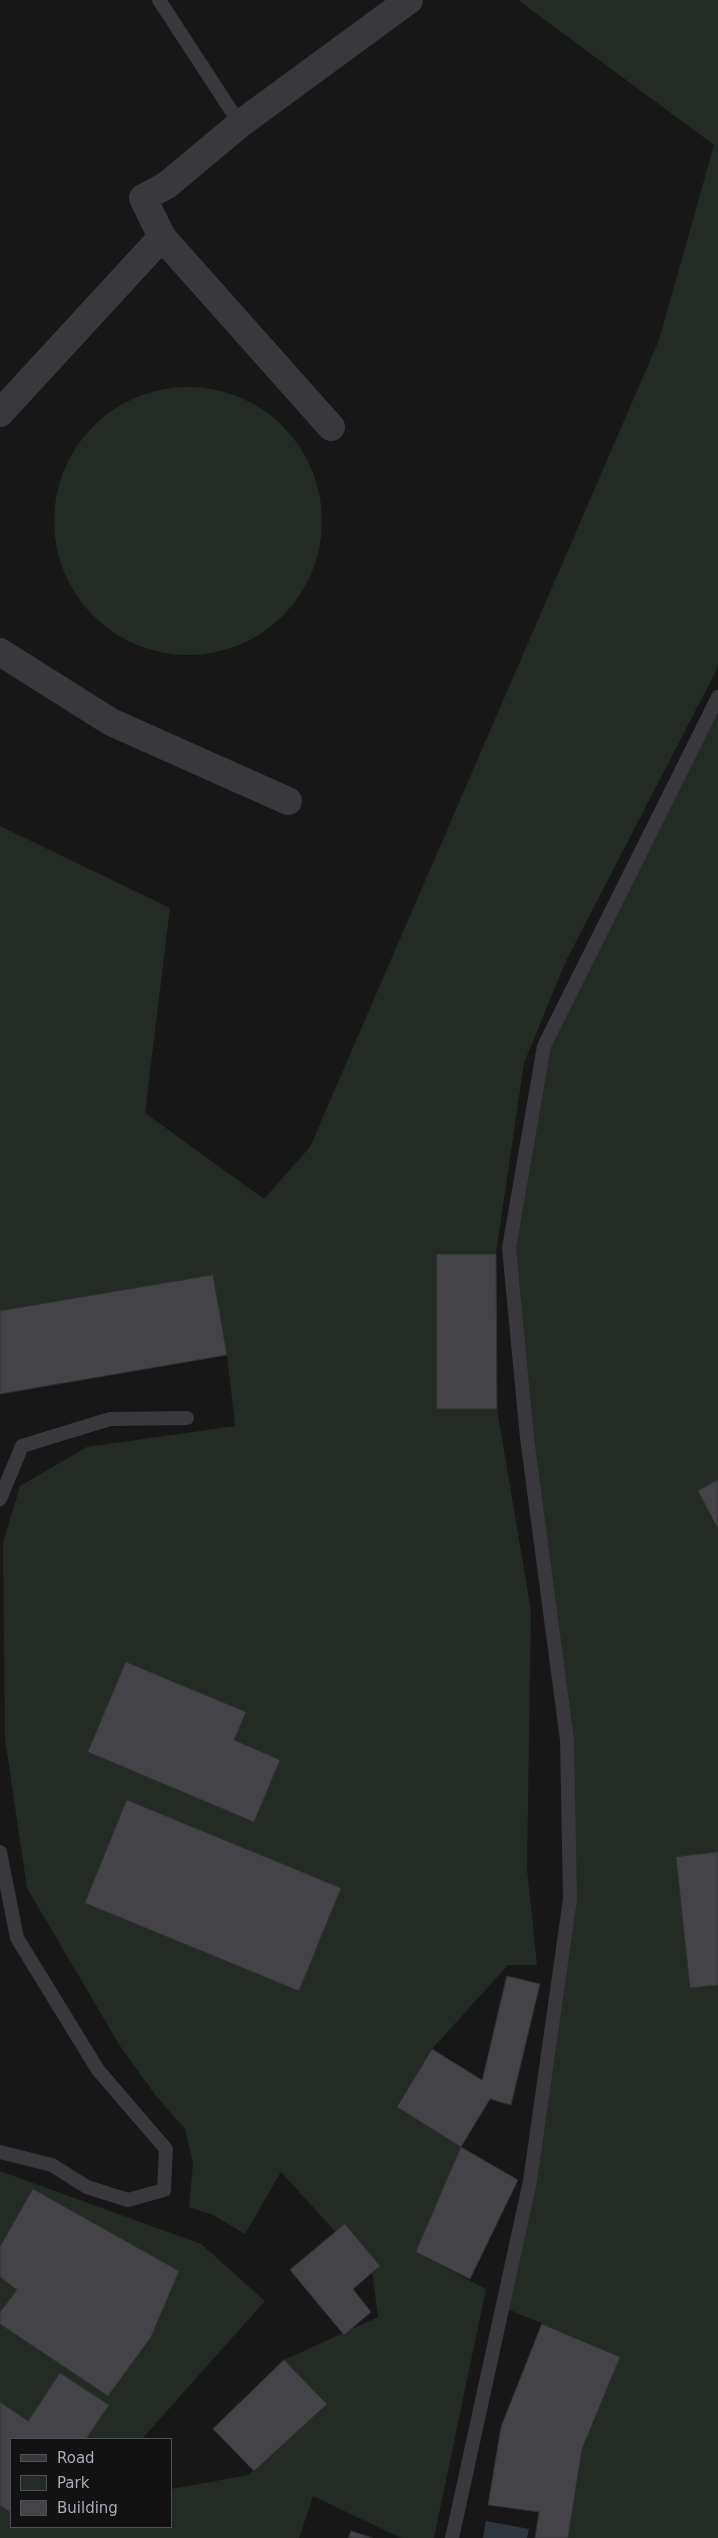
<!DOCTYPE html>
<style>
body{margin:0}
#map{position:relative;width:718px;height:2538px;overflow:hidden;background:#171718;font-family:"DejaVu Sans",sans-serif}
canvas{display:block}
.legend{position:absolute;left:10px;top:2438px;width:162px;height:90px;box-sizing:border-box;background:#121213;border:1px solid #4f5055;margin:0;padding:6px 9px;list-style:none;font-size:15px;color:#aaacb7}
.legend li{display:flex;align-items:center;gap:10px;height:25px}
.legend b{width:25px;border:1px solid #4f5055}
</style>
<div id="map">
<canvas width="718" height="2538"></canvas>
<ul class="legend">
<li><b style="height:6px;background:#38383d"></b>Road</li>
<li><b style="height:14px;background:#232b24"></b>Park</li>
<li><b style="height:14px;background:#444448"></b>Building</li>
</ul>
</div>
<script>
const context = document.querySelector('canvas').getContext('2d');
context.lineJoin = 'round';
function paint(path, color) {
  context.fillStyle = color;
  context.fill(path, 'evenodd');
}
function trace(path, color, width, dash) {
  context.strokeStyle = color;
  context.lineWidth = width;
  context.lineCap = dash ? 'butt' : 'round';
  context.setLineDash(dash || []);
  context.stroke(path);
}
paint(new Path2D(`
 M518,0H718V667L566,961L524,1063L496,1254H437V1409H497L531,1611L527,1869L537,1965H508L432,2049L397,2107L461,2147L416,2252L486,2289L434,2538H401L313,2496L299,2538H0V2171L201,2244L265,2301L142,2439H11V2527H171V2489L248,2475L327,2404L284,2360L378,2317L372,2272L281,2172L245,2234L213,2215L189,2207L193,2163L185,2129L156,2096L120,2046L27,1888L5,1739L3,1543L20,1486L87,1447L235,1426L227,1355L213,1275L0,1311V826L170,908L145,1113L264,1199L310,1147L659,340L714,145Z
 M54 521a134 134 0 1 1 268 0a134 134 0 1 1-268 0Z
 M718,713V2538H568L582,2449L620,2357L503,2307L570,1899L567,1740L509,1248L544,1046Z`), '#232b24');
paint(new Path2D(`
 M486,2521L529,2529L527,2538H483Z`), '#2f363d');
const building = new Path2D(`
 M437,1254H496L497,1409H437Z
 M213,1275L227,1355L0,1394V1311Z
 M718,1480V1529L698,1491Z
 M126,1662L246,1712L234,1740L280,1760L254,1822L88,1752Z
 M127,1800L341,1888L299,1991L85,1903Z
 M718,1852V1985L690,1988L676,1857Z
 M507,1976L540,1984L511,2105L490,2099L461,2147L397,2107L432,2049L482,2080Z
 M461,2147L518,2180L470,2279L416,2252Z
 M33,2189L179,2271L151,2337L108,2396L0,2324V2312L17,2290L0,2277V2247Z
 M345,2224L380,2266L353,2289L371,2312L344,2335L290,2270Z
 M542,2324L620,2357L582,2449L568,2538H535L539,2512L488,2505L501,2427Z
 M284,2360L327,2404L254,2471L213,2429Z
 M60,2373L109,2405L86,2439H11V2513L0,2505V2402L28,2421Z
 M351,2531L373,2538H349Z`);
paint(building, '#444448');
trace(building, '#313134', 1);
trace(new Path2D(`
 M159,0L240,124
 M0,1499L22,1446L110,1419L187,1418
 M0,1852L17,1938L98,2070L166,2149L164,2190L128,2200L87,2187L52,2165L0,2152
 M452,2538L530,2181L570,1899L567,1740L527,1438L509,1248L544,1046L718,697`), '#38383d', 14);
trace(new Path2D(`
 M0,413L162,237
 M331,427L162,237L143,198L167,185L240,124L409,0
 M0,652L111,722L288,801`), '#38383d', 28);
</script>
